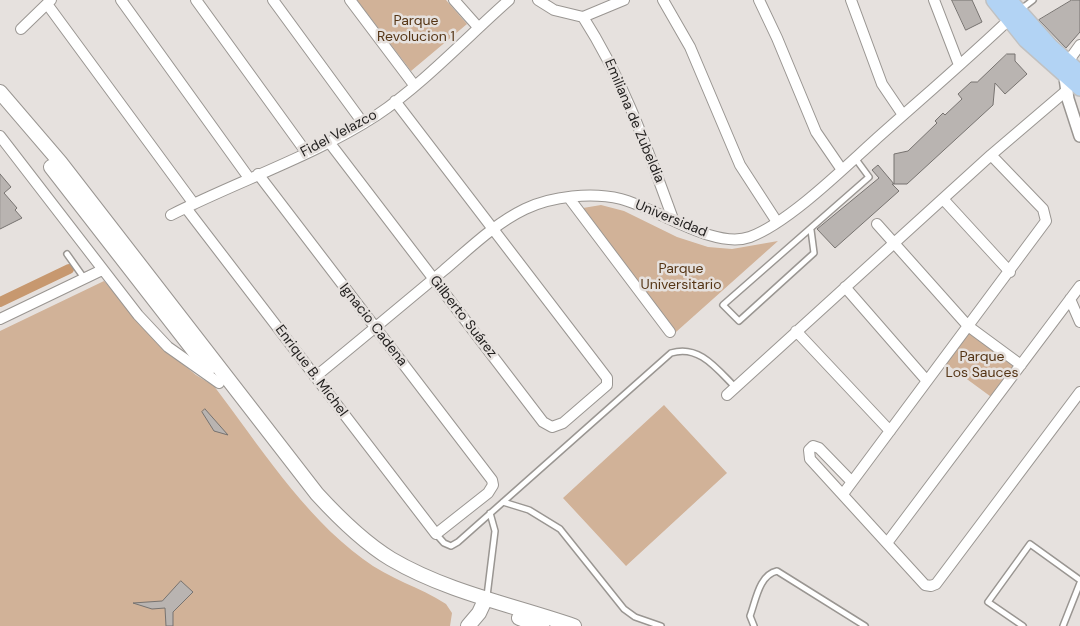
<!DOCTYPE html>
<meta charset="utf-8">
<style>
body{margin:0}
canvas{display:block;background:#e6e1de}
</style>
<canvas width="1080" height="626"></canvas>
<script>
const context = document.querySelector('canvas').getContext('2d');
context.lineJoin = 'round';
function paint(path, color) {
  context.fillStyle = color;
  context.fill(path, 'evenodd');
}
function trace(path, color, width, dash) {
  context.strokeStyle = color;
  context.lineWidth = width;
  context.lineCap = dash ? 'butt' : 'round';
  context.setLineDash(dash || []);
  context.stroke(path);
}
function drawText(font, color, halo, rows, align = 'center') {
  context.font = font + ' "DM Sans",sans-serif';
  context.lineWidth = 5;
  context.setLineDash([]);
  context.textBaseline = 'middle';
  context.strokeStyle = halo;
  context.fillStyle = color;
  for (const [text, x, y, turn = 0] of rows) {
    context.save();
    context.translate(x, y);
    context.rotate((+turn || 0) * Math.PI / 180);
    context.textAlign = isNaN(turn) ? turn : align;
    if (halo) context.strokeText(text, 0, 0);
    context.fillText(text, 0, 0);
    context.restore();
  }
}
paint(new Path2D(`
 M357,0H446L467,24L411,71Z
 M601,205L624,211L677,237L708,247L732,249L778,241L676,332L583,208Z
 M104,281L163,348L196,375L214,386C259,445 302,514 363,559C389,579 420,587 446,604L452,613L450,626H0V331Z
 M969,331L1017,367L994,399L945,363Z
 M664,405L727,473L626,566L563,498Z`), '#d1b298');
trace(new Path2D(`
 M0,302L69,269`), '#c7986f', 10);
const building = new Path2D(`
 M952,0H972L982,22L966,30Z
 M1072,0H1080V32L1066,48L1039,20Z
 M1007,54H1015V61L1027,74L1005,94L995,83L993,105L907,184H892L899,191L835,248L817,229L879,178L872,170L878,165L894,184V154L908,151L937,123L935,121L943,113L945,115L962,99L958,94L971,82H977Z
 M0,174L11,187L4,193L17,208L15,210L22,218L0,229Z
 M205,409L228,435L214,431L202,412Z
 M181,581L193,592L173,612V626H166L165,608L152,609L133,603L162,601Z`);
paint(building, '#b9b4b1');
trace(building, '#777370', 1);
const service = new Path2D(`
 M1020,10L1033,0
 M811,230L814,253L739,321L723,305L869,177L855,158
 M67,254L84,278
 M503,502L529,510L560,529L624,609L635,617L661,626
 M436,534L444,543L451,546L458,542L671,353C699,344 717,369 735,387
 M487,596L495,531L490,513
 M754,626L750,616C756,600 759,575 777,571L865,626
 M1023,626L988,602L1030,544L1080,580
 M1063,626L1080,583`);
const minor = new Path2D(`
 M121,0L249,178
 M196,0L306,152
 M273,0L363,123
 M350,0L414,85
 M454,0L478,27
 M538,0L554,10L583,17C624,81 647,148 673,219
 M663,0L690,47L740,165L777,222
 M759,0L777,38L816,132L842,170
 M851,0L882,84L903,115
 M934,0L959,65
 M47,4L194,204
 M583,17L624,0
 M21,29L51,0
 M1067,63L1080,45
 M0,136L138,315L168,347L219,383
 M329,142L543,422L552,427L563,423L607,385V378L395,101
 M569,198L670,332
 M943,199L1010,272
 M186,208L436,534L488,493L493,485L492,480L258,174
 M171,215C238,181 314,156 377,115C423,84 467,37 509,0
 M877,224L968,326L1021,365
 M845,287L927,381
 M1070,299L1080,322
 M0,319L102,270
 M796,331L890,431
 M315,377C358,342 401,306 443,271C469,249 494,224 525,209C552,196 592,192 621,199C657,208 714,250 750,237C788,223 843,169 874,141C921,99 969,58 1014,15
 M727,395L991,155L1066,91
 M852,482L819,448L813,446L809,450L810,459L925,585L931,586L936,584L1080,392
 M843,494L1046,221L1043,209L991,155
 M887,543L1080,286`);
const tertiary = new Path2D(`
 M1064,71L1068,99L1080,136`);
const secondary = new Path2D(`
 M0,92L60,162L317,494C339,518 363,542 391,559C447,592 513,605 574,626
 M51,167L208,369
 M519,618L542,626
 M468,626L479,613L486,598`);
const primary = new Path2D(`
 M994,0L1026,40L1080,88
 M1009,0L1050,46L1080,73`);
trace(service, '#9a9692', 8);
trace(minor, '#9a9692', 12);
trace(tertiary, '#9a9692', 14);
trace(secondary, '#9a9692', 16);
trace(primary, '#c1c1c1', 18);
trace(service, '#fff', 5);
trace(minor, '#fff', 10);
trace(tertiary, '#fff', 11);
trace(secondary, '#fff', 14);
trace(primary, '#b2d3f4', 15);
drawText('14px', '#553515', '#e6e1de', [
 ["Parque",416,21],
 ["Revolucion 1",416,37],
 ["Parque",681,269],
 ["Universitario",681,285],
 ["Parque",982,357],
 ["Los Sauces",982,373]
]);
drawText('14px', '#232120', '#e6e1de', [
 ["Emiliana de Zubeldia",634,121,67],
 ["Fidel Velazco",339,134,-28],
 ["Universidad",671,219,22],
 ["Gilberto Suárez",463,317,52],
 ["Ignacio Cadena",373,325,52],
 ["Enrique B. Michel",311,371,53]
]);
</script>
